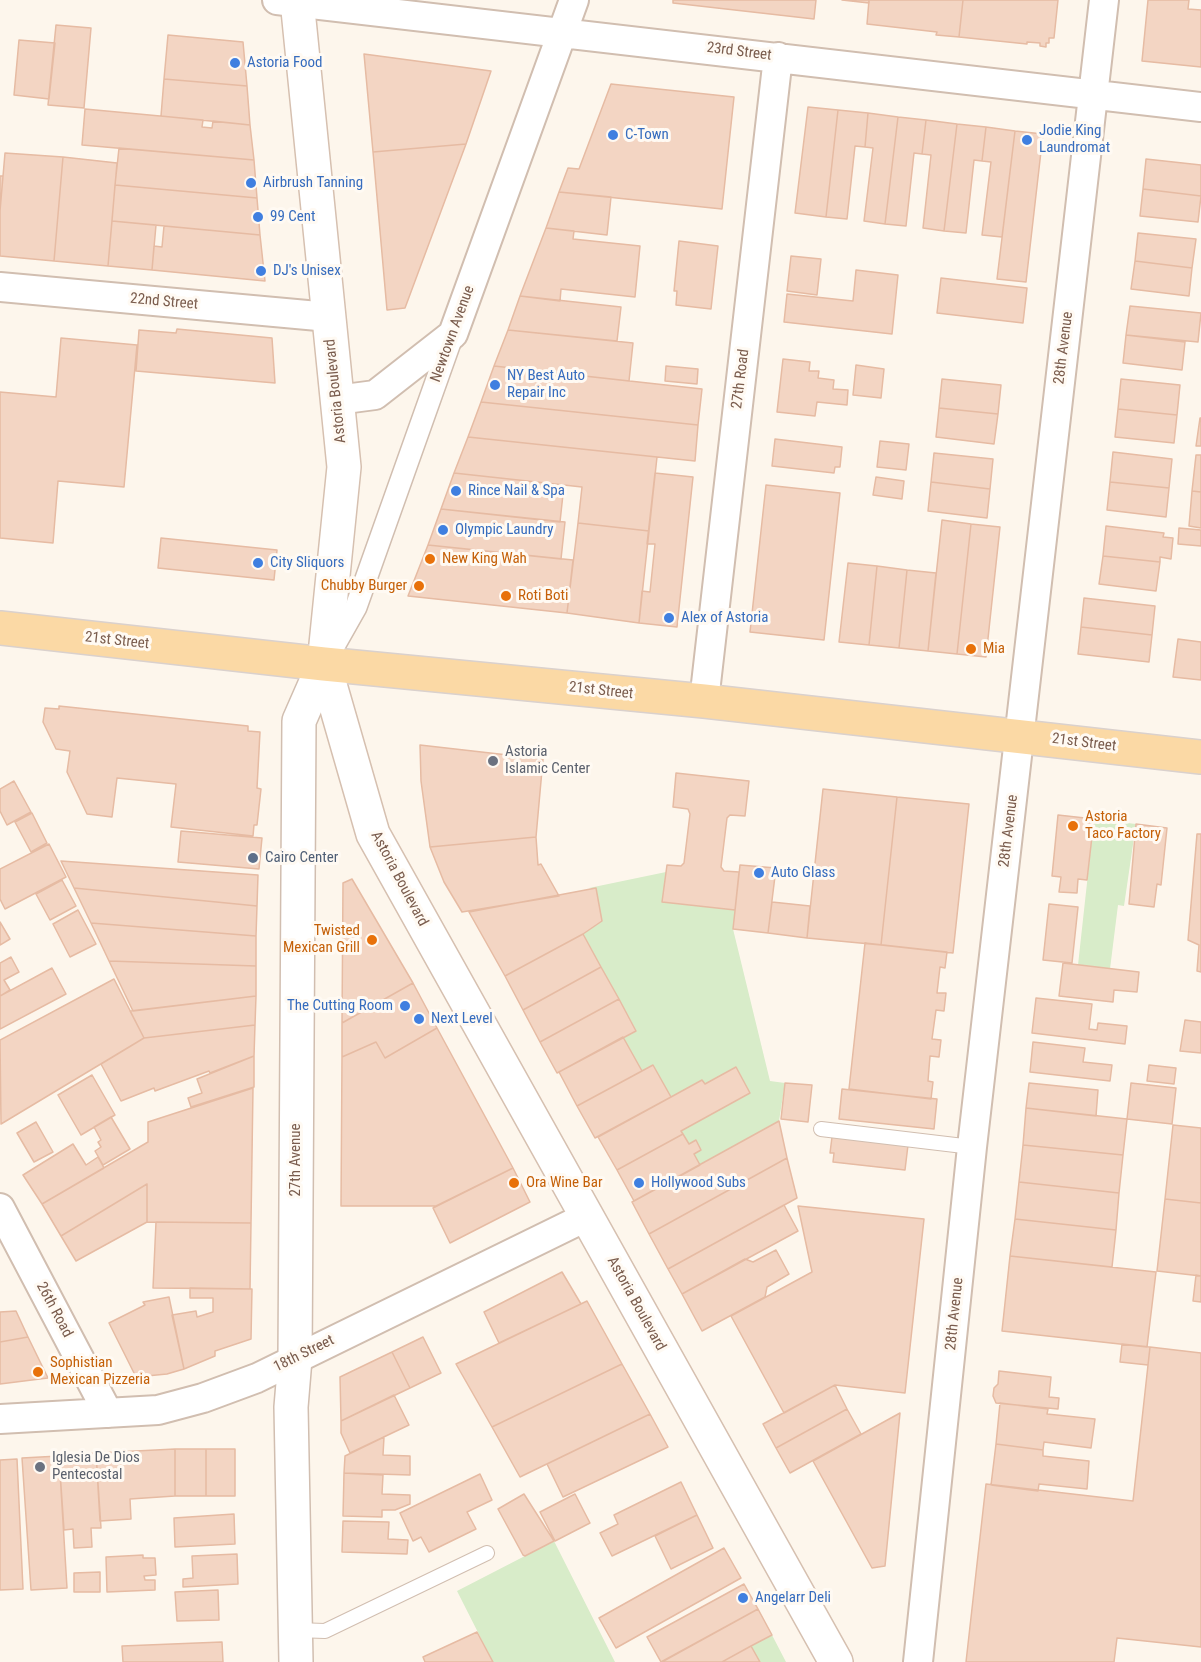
<!DOCTYPE html>
<style>
body{margin:0}
canvas{display:block;background:#fdf6ec}
</style>
<canvas width="1201" height="1662"></canvas>
<script>
const context = document.querySelector('canvas').getContext('2d');
context.lineJoin = 'round';
function paint(path, color) {
  context.fillStyle = color;
  context.fill(path, 'evenodd');
}
function trace(path, color, width, dash) {
  context.strokeStyle = color;
  context.lineWidth = width;
  context.lineCap = dash ? 'butt' : 'round';
  context.setLineDash(dash || []);
  context.stroke(path);
}
function drawText(font, color, halo, rows, align = 'center') {
  context.font = font + ' "Roboto Condensed",sans-serif';
  context.lineWidth = 6;
  context.setLineDash([]);
  context.textBaseline = 'middle';
  context.strokeStyle = halo;
  context.fillStyle = color;
  for (const [text, x, y, turn = 0] of rows) {
    context.save();
    context.translate(x, y);
    context.rotate((+turn || 0) * Math.PI / 180);
    context.textAlign = isNaN(turn) ? turn : align;
    if (halo) context.strokeText(text, 0, 0);
    context.fillText(text, 0, 0);
    context.restore();
  }
}
paint(new Path2D(`
 M1094,819L1136,824L1124,906L1118,905L1110,969L1078,965Z
 M666,872L663,902L735,910L733,929L770,1081L785,1083L779,1121L700,1165L694,1154L701,1150L696,1141L689,1144L681,1131L750,1093L736,1067L705,1084L702,1080L671,1097L653,1065L642,1071L623,1037L636,1030L583,934L602,921L596,889L589,888Z
 M554,1541L615,1662H493L457,1591Z
 M772,1635L786,1662H760L751,1646Z`), '#d8ecc9');
const building = new Path2D(`
 M673,0H816L814,19L673,3Z
 M842,0H869V3Z
 M869,0H963L959,37L936,35L937,32L867,24Z
 M963,0H1058L1054,38H1049V43H1046V47L1040,46V43L1027,42V44L959,37Z
 M1148,0H1189L1188,9L1201,10V67L1142,61Z
 M56,25L91,28L84,108L48,105Z
 M168,35L243,42L247,86L164,79Z
 M19,40L55,43L49,99L14,95Z
 M364,54L491,71L466,144L373,152Z
 M164,79L247,86L250,125L161,116Z
 M611,84L734,97L722,209L559,192L568,168L579,169Z
 M808,107L838,110L826,217L795,213Z
 M85,109L203,120L202,127L212,128L213,121L250,125L254,160L82,145Z
 M838,110L868,113L865,147L855,146L847,219L826,217Z
 M868,113L898,117L885,224L864,221L873,148L865,147Z
 M898,117L926,120L922,154L914,153L906,226L885,224Z
 M926,120L957,124L944,231L923,228L931,155L922,154Z
 M957,124L986,127L982,161L974,160L966,233L944,231Z
 M986,127L1015,131L1002,237L982,235L991,162L982,161Z
 M1015,131L1043,134L1026,282L997,279Z
 M466,144L405,308L387,310L373,152Z
 M119,148L254,160L257,198L115,185Z
 M5,153L63,157L54,261L0,256V211Z
 M63,157L117,163L108,266L54,261Z
 M1146,159L1201,165V196L1143,189Z
 M0,176H3L0,211Z
 M115,185L257,198L260,235L112,221Z
 M1143,189L1201,196L1198,222L1140,216Z
 M559,192L611,197L607,235L546,228Z
 M112,221L156,225L152,270L108,266Z
 M164,226L260,235L265,281L152,270L154,246L162,247Z
 M546,228L574,231L573,239L640,246L635,297L561,289L560,301L520,296Z
 M1138,233L1196,239L1192,268L1135,261Z
 M679,241L718,246L711,309L676,305L677,291H674Z
 M791,256L821,259L817,295L787,291Z
 M1135,261L1192,268L1189,296L1131,289Z
 M856,270L898,275L892,334L784,322L787,294L853,301Z
 M941,278L1027,288L1023,323L937,313Z
 M520,296L621,307L617,341L508,330Z
 M1130,306L1201,313L1198,342L1126,335Z
 M177,329L272,338L275,383L136,371L139,330L176,333Z
 M508,330L633,343L629,381L494,366Z
 M1126,335L1185,342L1182,370L1123,363Z
 M61,338L137,345L124,487L58,481L53,543L0,538V392L56,397Z
 M783,359L810,362L809,371H819L818,378L834,380L833,389L848,390L847,405L817,402L815,416L777,412Z
 M856,365L884,369L881,398L853,395Z
 M494,366L702,389L698,425L481,402Z
 M666,366L698,369L697,384L665,381Z
 M942,379L1001,385L998,414L939,408Z
 M1121,379L1180,385L1177,415L1118,409Z
 M481,402L698,425L695,461L468,437Z
 M939,408L998,414L994,444L936,437Z
 M1118,409L1177,415L1174,443L1115,437Z
 M1200,418H1201V446H1196Z
 M468,437L657,457L649,531L578,523L582,487L454,473Z
 M775,439L842,447L840,467H835L834,473L772,466Z
 M880,441L909,444L906,470L877,467Z
 M1113,452L1172,459L1169,488L1110,482Z
 M934,453L993,459L990,489L931,482Z
 M1196,455H1201V492L1192,491Z
 M454,473L564,485L560,522L441,509Z
 M655,473L693,477L677,627L639,623L642,591L650,592L655,544H647Z
 M876,477L904,481L902,499L873,495Z
 M931,482L990,489L987,518L928,511Z
 M1110,482L1169,488L1166,517L1107,510Z
 M766,485L840,493L824,640L750,632Z
 M1192,491L1201,492V528L1189,526Z
 M441,509L565,522L561,559L428,545Z
 M942,520L971,524L957,654L928,651Z
 M578,523L649,531L639,623L567,613Z
 M971,524L1000,527L986,657L957,654Z
 M1106,526L1164,533L1163,537L1173,538L1171,559L1160,557V562L1103,556Z
 M1179,528L1201,530V546L1178,544Z
 M161,538L277,550L274,580L158,568Z
 M428,545L573,560L567,613L408,596Z
 M1103,556L1160,562L1156,591L1099,584Z
 M848,563L877,566L869,645L839,642Z
 M877,566L907,570L899,648L869,645Z
 M907,570L936,573L928,651L899,648Z
 M1084,598L1155,606L1152,635L1081,627Z
 M1081,627L1152,635L1149,662L1078,654Z
 M1178,639L1201,642V680L1173,677Z
 M59,706L248,726V731L260,732L257,788L261,789L257,825H254L253,836L171,827L176,784L117,778L112,817L87,814L67,772L70,751L56,749L43,722L45,708L59,709Z
 M420,745L543,759L536,837L430,847L421,781Z
 M676,773L749,781L745,816L730,815L727,818L721,867L724,871L739,872L735,910L662,902L667,865L681,866L684,863L690,814L688,809L673,807Z
 M14,781L31,812L7,825L0,811V789Z
 M823,789L897,797L881,945L807,938Z
 M897,797L969,804L953,953L881,945Z
 M32,813L47,843L31,852L15,822Z
 M1058,815L1094,819L1087,880L1078,879L1077,893L1059,892L1061,877L1052,876Z
 M1136,824L1167,828L1161,885L1157,884L1154,907L1129,904Z
 M181,831L262,838L259,869L178,862Z
 M1197,834H1201V972L1197,971L1199,945L1188,940Z
 M536,837L538,865L541,864L559,896L462,912L444,882L430,847Z
 M49,844L66,877L5,909L0,899V869Z
 M61,861L258,875L257,906L74,888Z
 M740,865L776,868L768,933L733,929Z
 M352,879L413,983L342,1023L343,883Z
 M62,880L76,906L50,920L36,894Z
 M74,888L257,906L256,936L91,923Z
 M596,888L602,921L583,934L505,976L469,912Z
 M772,902L810,906L807,938L768,933Z
 M1049,904L1078,907L1072,963L1043,960Z
 M78,910L96,944L70,957L53,924Z
 M0,922L10,939L0,945Z
 M91,923L256,936V966L109,961Z
 M583,934L601,967L523,1010L505,976Z
 M865,943L947,952L945,968L940,967L937,993H946L944,1011L936,1010L932,1039L941,1040L939,1057L930,1056L928,1081L933,1082L931,1099L849,1089Z
 M11,957L19,972L4,980L10,990L0,996V963Z
 M109,961L256,966V996L133,1011Z
 M1063,963L1139,972L1137,992L1114,990L1113,1002L1059,996Z
 M601,967L619,999L540,1042L523,1010Z
 M52,968L66,994L0,1029V996Z
 M114,979L144,1038L1,1124L0,1040Z
 M413,983L437,1028L385,1058L376,1042L342,1057V1023Z
 M256,996L255,1025L144,1038L130,1011Z
 M1036,998L1092,1004L1089,1029L1097,1030L1098,1023L1127,1026L1125,1044L1032,1033Z
 M619,999L636,1031L557,1073L540,1042Z
 M1185,1020L1201,1022V1053L1180,1051Z
 M255,1025L254,1056L210,1073L209,1071L155,1091L154,1088L121,1101L101,1064L144,1038Z
 M437,1028L513,1168L436,1206H341L342,1057L376,1042L385,1058Z
 M623,1037L642,1071L577,1106L559,1072Z
 M1033,1042L1085,1048L1083,1062L1112,1065L1110,1081L1030,1072Z
 M254,1056V1087L191,1107L188,1098L202,1093L197,1079Z
 M653,1065L671,1097L595,1138L577,1106Z
 M1149,1065L1176,1068L1174,1084L1147,1081Z
 M736,1067L750,1093L681,1131L683,1134L617,1170L598,1137L702,1080L705,1084Z
 M92,1075L115,1115L81,1135L58,1095Z
 M785,1083L812,1085L808,1122L781,1119Z
 M1029,1083L1098,1090L1096,1116L1026,1108Z
 M1131,1083L1176,1088L1172,1124L1127,1119Z
 M253,1088L251,1223L147,1222V1184L61,1236L42,1204L148,1142V1122Z
 M842,1089L937,1099L934,1129L839,1119Z
 M1026,1108L1127,1119L1123,1155L1023,1145Z
 M111,1117L130,1149L103,1165L95,1151L101,1147L98,1142L101,1140L94,1127Z
 M779,1121L787,1158L649,1234L632,1202Z
 M36,1122L53,1152L34,1162L17,1133Z
 M1173,1125L1201,1128V1203L1165,1199Z
 M683,1134L689,1144L696,1140L701,1150L694,1154L700,1165L634,1201L617,1170Z
 M832,1137L908,1145L905,1170L833,1162L834,1153H830Z
 M73,1144L86,1165L98,1157L104,1168L42,1204L23,1175Z
 M1023,1145L1123,1155L1119,1193L1019,1182Z
 M787,1158L797,1198L668,1269L649,1234Z
 M513,1168L530,1202L450,1243L433,1208Z
 M1019,1182L1119,1193L1116,1230L1015,1219Z
 M147,1184V1222L76,1261L61,1236Z
 M1165,1199L1201,1203V1276L1157,1271Z
 M784,1205L798,1231L682,1294L668,1269Z
 M798,1206L924,1219L905,1393L835,1385L784,1413L731,1316L812,1272Z
 M1015,1219L1116,1230L1112,1267L1010,1256Z
 M156,1222L251,1223L250,1289L153,1288Z
 M776,1250L789,1274L767,1287L765,1297L702,1331L682,1294L745,1259L753,1262Z
 M1010,1256L1156,1272L1147,1347L1002,1331Z
 M562,1272L581,1304L499,1343L484,1312Z
 M1196,1275L1201,1276V1302L1193,1301Z
 M190,1288L252,1289L251,1339L215,1351V1356L184,1369L172,1315L196,1311L197,1317L213,1312V1298H190Z
 M169,1297L184,1369L167,1374L136,1377L109,1323L145,1305L143,1302Z
 M587,1301L622,1364L492,1427L456,1364Z
 M16,1311L28,1337L0,1342V1312Z
 M28,1337L48,1378L0,1384V1342Z
 M423,1337L441,1373L410,1388L392,1352Z
 M1122,1344L1150,1347L1148,1365L1120,1362Z
 M1150,1347L1201,1353V1647L1117,1638L1114,1662H966L986,1484L1133,1501Z
 M392,1352L410,1388L341,1421L340,1377Z
 M622,1364L650,1414L520,1477L492,1427Z
 M999,1371L1051,1377L1049,1397L1059,1398L1058,1409L996,1403L993,1396L994,1388L998,1384Z
 M835,1385L847,1409L776,1448L763,1424Z
 M394,1395L409,1425L350,1453L341,1433V1421Z
 M1000,1403L1048,1409L1047,1414L1095,1419L1091,1448L1044,1442L1043,1450L996,1444Z
 M847,1409L861,1434L790,1473L776,1448Z
 M900,1413L885,1566L872,1568L813,1461Z
 M650,1414L668,1447L563,1497L547,1464Z
 M384,1437L383,1455L410,1456V1475L344,1473L345,1456Z
 M996,1444L1043,1450V1456L1089,1461L1087,1489L1039,1484L1038,1491L991,1485Z
 M175,1449H206V1496H175Z
 M175,1449V1496L130,1499L131,1519L100,1521L96,1453Z
 M206,1449H235V1496H206Z
 M96,1453L101,1528H91L92,1547L74,1548L73,1529L64,1530L59,1456Z
 M59,1456L67,1588L31,1590L22,1458Z
 M17,1459L23,1589L0,1590V1460Z
 M344,1473L383,1475L382,1494L410,1495V1504L395,1510H382V1517L343,1516Z
 M480,1474L492,1500L467,1512L476,1529L429,1552L421,1537L413,1541L400,1513Z
 M681,1482L697,1515L612,1556L600,1533L618,1524L614,1515Z
 M524,1494L554,1541L525,1556L523,1555L498,1509Z
 M575,1494L590,1523L555,1541L540,1512Z
 M234,1514L235,1544L175,1547L174,1518Z
 M697,1515L713,1548L671,1569L655,1536Z
 M343,1521L389,1522L388,1539L408,1540L407,1554L342,1552Z
 M724,1548L741,1578L616,1648L599,1618Z
 M237,1554L238,1584L183,1587V1579L193,1578L192,1556Z
 M143,1555V1558H155L156,1575L144,1576L145,1580H155V1590L107,1592L106,1557Z
 M100,1572V1592H74V1573Z
 M744,1584L758,1609L661,1662L647,1637Z
 M218,1590L219,1620L177,1621L175,1592Z
 M758,1609L772,1635L751,1646L722,1662H662Z
 M477,1632L493,1662H425L423,1657Z
 M222,1642L223,1662H123L122,1646Z
 M751,1646L760,1662H722Z`);
paint(building, '#f3d5c3');
trace(building, '#e6bba3', 1.5);
const service = new Path2D(`
 M821,1129L972,1147
 M296,1630L325,1631L487,1553`);
const pedestrian = new Path2D(`
 M330,653L356,607L453,334`);
const minor = new Path2D(`
 M277,0L1201,107
 M0,287L329,317
 M337,400L375,395L453,334L574,0
 M704,701L778,57
 M0,1208L108,1413
 M0,1419L158,1410L203,1398L257,1378L588,1216
 M918,1662L972,1147L1104,0`);
const tertiary = new Path2D(`
 M296,1662L291,1407L295,1359L299,721L324,664`);
const secondary = new Path2D(`
 M297,0L344,467L324,664L373,834L836,1662`);
const primary = new Path2D(`
 M0,628L324,664L704,701L1201,757`);
trace(service, '#d1beb0', 16);
trace(pedestrian, '#d1beb0', 24);
trace(minor, '#d1beb0', 32);
trace(tertiary, '#d1beb0', 36);
trace(secondary, '#d6c0b0', 36);
trace(primary, '#dad1cd', 36);
trace(service, '#fff', 14);
trace(pedestrian, '#fff', 21);
trace(minor, '#fff', 28);
trace(tertiary, '#fff', 33);
trace(secondary, '#fff', 33);
trace(primary, '#fbd9a5', 33);
for (const [x, y, r, color] of [
 [235,63,6,"#3f7fe0"],
 [613,135,6,"#3f7fe0"],
 [1027,140,6,"#3f7fe0"],
 [251,183,6,"#3f7fe0"],
 [258,217,6,"#3f7fe0"],
 [261,271,6,"#3f7fe0"],
 [495,385,6,"#3f7fe0"],
 [456,491,6,"#3f7fe0"],
 [443,530,6,"#3f7fe0"],
 [430,559,6,"#e8710a"],
 [258,563,6,"#3f7fe0"],
 [419,586,6,"#e8710a"],
 [506,596,6,"#e8710a"],
 [669,618,6,"#3f7fe0"],
 [971,649,6,"#e8710a"],
 [493,761,6,"#6b7280"],
 [1073,826,6,"#e8710a"],
 [253,858,6,"#5c6f8a"],
 [759,873,6,"#3f7fe0"],
 [372,940,6,"#e8710a"],
 [405,1006,6,"#3f7fe0"],
 [419,1019,6,"#3f7fe0"],
 [514,1183,6,"#e8710a"],
 [639,1183,6,"#3f7fe0"],
 [38,1372,6,"#e8710a"],
 [40,1467,6,"#6b7280"],
 [743,1598,6,"#3f7fe0"]
]) {
  const dot = new Path2D();
  dot.arc(x, y, r, 0, 2 * Math.PI);
  context.fillStyle = color;
  context.fill(dot);
  trace(dot, '#fffaf3', 2);
}
drawText('15px', '#7a5c4d', '#fffaf3', [
 ["23rd Street",739,52,7],
 ["22nd Street",164,302,5],
 ["Newtown Avenue",453,334,-70],
 ["28th Avenue",1064,348,-83],
 ["27th Road",741,379,-83],
 ["Astoria Boulevard",336,391,-96],
 ["21st Street",117,641,6],
 ["21st Street",601,691,6],
 ["21st Street",1084,743,7],
 ["28th Avenue",1009,831,-83],
 ["Astoria Boulevard",399,879,62],
 ["27th Avenue",296,1160,-90],
 ["Astoria Boulevard",636,1304,61],
 ["26th Road",54,1310,62],
 ["28th Avenue",955,1314,-84],
 ["18th Street",304,1354,-26]
]);
drawText('15px', '#366cbe', '#fffaf3', [
 ["Astoria Food",247,63],
 ["Jodie King",1039,131],
 ["Laundromat",1039,148],
 ["C-Town",625,135],
 ["Airbrush Tanning",263,183],
 ["99 Cent",270,217],
 ["DJ's Unisex",273,271],
 ["NY Best Auto",507,376],
 ["Repair Inc",507,393],
 ["Rince Nail & Spa",468,491],
 ["Olympic Laundry",455,530],
 ["City Sliquors",270,563],
 ["Alex of Astoria",681,618],
 ["Auto Glass",771,873],
 ["The Cutting Room",393,1006,"right"],
 ["Next Level",431,1019],
 ["Hollywood Subs",651,1183],
 ["Angelarr Deli",755,1598]
], 'left');
drawText('15px', '#c56008', '#fffaf3', [
 ["New King Wah",442,559],
 ["Chubby Burger",407,586,"right"],
 ["Roti Boti",518,596],
 ["Mia",983,649],
 ["Astoria",1085,817],
 ["Taco Factory",1085,834],
 ["Twisted",360,931,"right"],
 ["Mexican Grill",360,948,"right"],
 ["Ora Wine Bar",526,1183],
 ["Sophistian",50,1363],
 ["Mexican Pizzeria",50,1380]
], 'left');
drawText('15px', '#5b616d', '#fffaf3', [
 ["Astoria",505,752],
 ["Islamic Center",505,769],
 ["Iglesia De Dios",52,1458],
 ["Pentecostal",52,1475]
], 'left');
drawText('15px', '#4e5e75', '#fffaf3', [
 ["Cairo Center",265,858]
], 'left');
</script>
